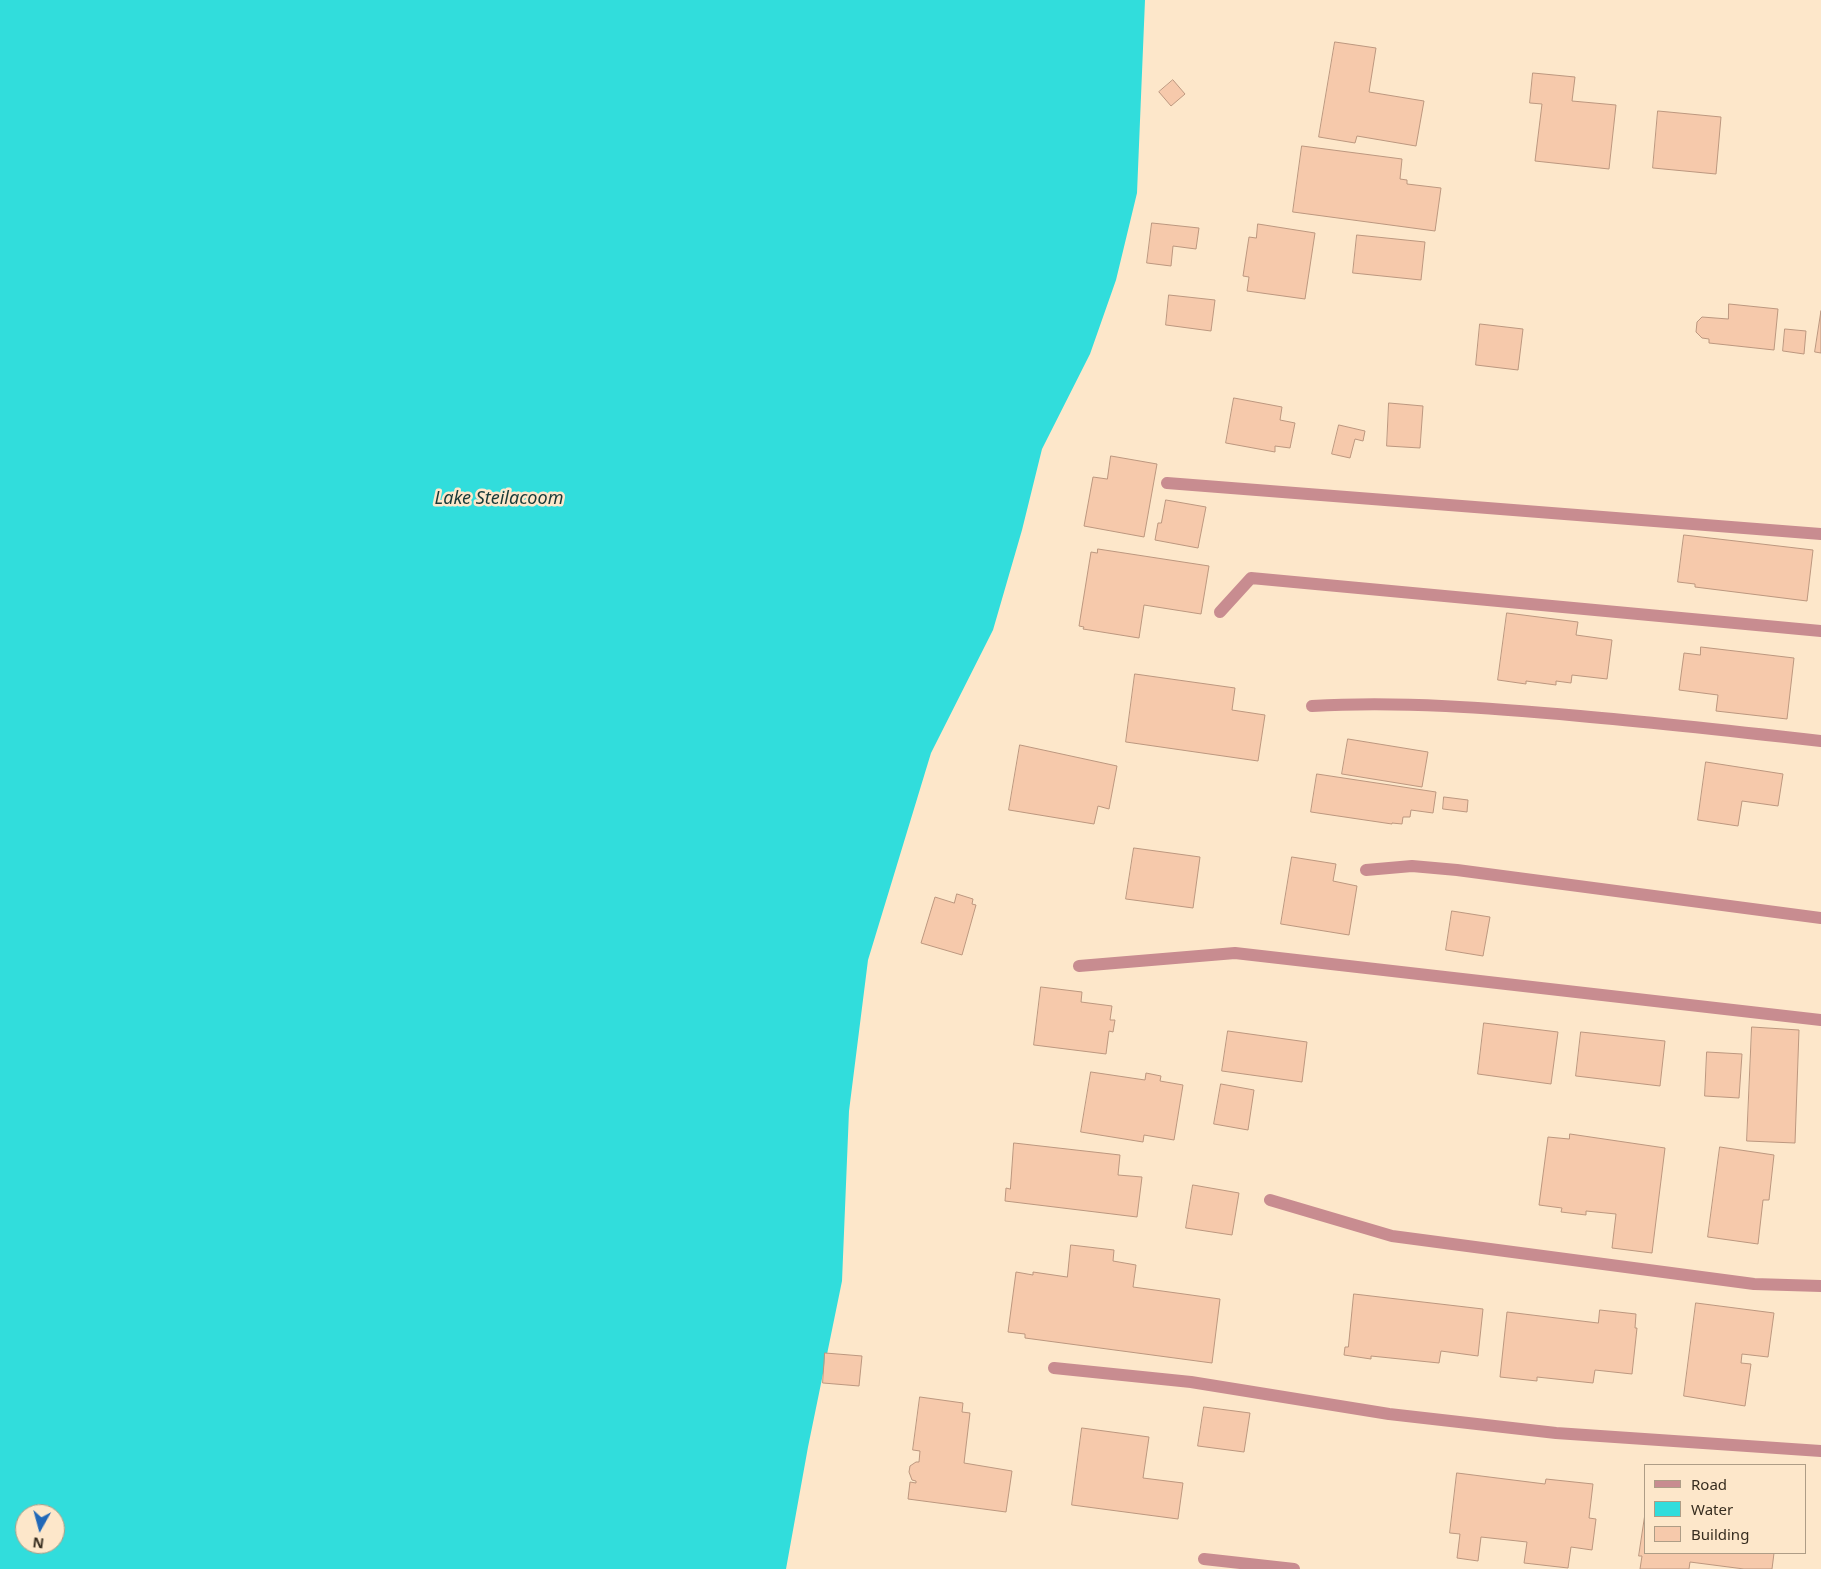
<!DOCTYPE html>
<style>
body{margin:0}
#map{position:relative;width:1821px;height:1569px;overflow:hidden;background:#fde7ca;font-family:"Noto Sans",sans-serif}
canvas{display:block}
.legend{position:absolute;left:1644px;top:1464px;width:162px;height:90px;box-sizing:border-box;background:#fde7ca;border:1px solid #ae9d86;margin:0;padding:6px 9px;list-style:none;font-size:15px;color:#372d1f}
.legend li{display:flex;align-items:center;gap:10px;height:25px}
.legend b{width:25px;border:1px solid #ae9d86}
.north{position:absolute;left:15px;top:1504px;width:50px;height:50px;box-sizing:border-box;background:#fde7ca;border:1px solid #ae9d86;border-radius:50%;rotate:187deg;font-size:14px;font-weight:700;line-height:20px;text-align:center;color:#372d1f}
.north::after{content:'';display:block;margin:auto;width:18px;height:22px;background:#2168b8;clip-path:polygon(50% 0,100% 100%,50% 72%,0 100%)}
</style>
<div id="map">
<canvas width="1821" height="1569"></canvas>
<ul class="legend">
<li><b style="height:6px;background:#c88c90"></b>Road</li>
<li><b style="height:14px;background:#31dddc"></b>Water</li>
<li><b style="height:14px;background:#f6c9ab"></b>Building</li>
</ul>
<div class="north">N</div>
</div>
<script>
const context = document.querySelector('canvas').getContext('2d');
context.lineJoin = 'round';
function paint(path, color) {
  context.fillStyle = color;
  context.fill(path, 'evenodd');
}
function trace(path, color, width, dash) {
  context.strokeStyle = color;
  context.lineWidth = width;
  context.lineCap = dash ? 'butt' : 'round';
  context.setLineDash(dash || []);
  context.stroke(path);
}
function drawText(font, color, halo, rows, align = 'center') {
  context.font = font + ' "Noto Sans",sans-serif';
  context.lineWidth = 5;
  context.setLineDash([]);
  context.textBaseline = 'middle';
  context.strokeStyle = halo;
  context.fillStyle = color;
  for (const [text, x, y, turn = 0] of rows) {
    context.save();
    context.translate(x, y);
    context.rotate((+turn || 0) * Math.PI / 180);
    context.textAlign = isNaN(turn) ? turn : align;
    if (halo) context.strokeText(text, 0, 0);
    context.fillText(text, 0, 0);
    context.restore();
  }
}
paint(new Path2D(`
 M0,0H1145L1137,193L1116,280L1090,354L1042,449L1022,530L993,630L931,753L868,960L849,1111L842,1281L808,1447L786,1569H0ZM25,1514H55V1544H25Z`), '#31dddc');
const building = new Path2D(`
 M1335,42L1376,48L1369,92L1424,101L1416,146L1357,136L1355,143L1319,137Z
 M1533,73L1575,77L1572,101L1616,105L1609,169L1535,161L1542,104L1530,103Z
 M1173,80L1185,94L1171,106L1159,92Z
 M1658,111L1721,117L1716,174L1653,168Z
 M1302,146L1402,159L1400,179L1407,180V184L1441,188L1435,231L1293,212Z
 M1152,223L1199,228L1196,249L1173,246L1171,266L1147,263Z
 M1258,224L1315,233L1305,299L1247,291L1249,277L1243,276L1249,237L1256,238Z
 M1357,235L1425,242L1421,280L1353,273Z
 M1169,295L1215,300L1211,331L1166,325Z
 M1729,304L1778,309L1774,350L1709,343V339L1702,338L1696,332L1697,322L1702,317L1728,319Z
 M1821,311V353L1815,352Z
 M1480,324L1523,329L1518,370L1476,365Z
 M1785,329L1806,331L1804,354L1783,351Z
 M1234,398L1282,407L1280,420L1295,423L1290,448L1275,446V452L1226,443Z
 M1389,403L1423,406L1420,448L1387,446Z
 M1339,425L1365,431L1363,441L1355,439L1350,458L1332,454Z
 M1111,456L1157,464L1144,537L1084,526L1093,477L1107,479Z
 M1166,500L1206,507L1198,548L1155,540L1158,523H1161Z
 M1684,535L1813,550L1807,601L1695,587V584L1678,582Z
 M1098,549L1209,566L1201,614L1144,605L1139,638L1083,629L1084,627L1079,626L1091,552L1097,553Z
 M1507,613L1578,622L1576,635L1612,640L1607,679L1572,675L1571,683L1556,681V685L1526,681V684L1498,680Z
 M1701,647L1794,658L1787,719L1716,711L1718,695L1679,690L1684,653L1700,655Z
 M1135,674L1235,688L1232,710L1265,715L1258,761L1126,742Z
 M1348,739L1428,752L1422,787L1342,774Z
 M1020,745L1117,766L1109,809L1098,806L1094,824L1009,810Z
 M1706,762L1783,774L1778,806L1742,801L1738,826L1698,820Z
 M1317,774L1436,792L1433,813L1411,810L1410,817H1403L1402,824L1392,823V824L1311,812Z
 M1444,797L1468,800L1467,812L1443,809Z
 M1134,848L1200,857L1193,908L1126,899Z
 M1292,857L1336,864L1333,881L1357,886L1349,935L1281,924Z
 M957,894L973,899L972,904L976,905L962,955L921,943L935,897L954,903Z
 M1452,911L1490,917L1483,956L1446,950Z
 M1041,987L1082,992L1081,1002L1112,1006L1110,1020H1115L1113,1032L1109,1031L1106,1054L1034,1045Z
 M1484,1023L1558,1032L1551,1084L1478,1074Z
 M1752,1027L1799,1030L1795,1143L1747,1141Z
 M1228,1031L1307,1042L1302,1082L1222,1071Z
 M1581,1032L1665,1041L1660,1086L1576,1076Z
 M1707,1052L1742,1054L1739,1098L1705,1096Z
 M1091,1072L1145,1080L1146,1073L1161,1076L1160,1081L1183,1085L1174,1140L1144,1135L1143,1142L1081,1132Z
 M1221,1084L1254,1090L1248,1130L1214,1124Z
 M1570,1134L1665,1148L1652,1253L1612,1248L1616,1214L1586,1211V1215L1561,1212L1562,1208L1539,1205L1548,1137L1569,1139Z
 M1014,1143L1120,1155L1118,1175L1142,1177L1137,1217L1005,1201L1006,1188L1010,1189Z
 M1720,1147L1774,1155L1769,1200H1763L1758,1244L1708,1237Z
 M1193,1185L1239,1193L1232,1235L1186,1228Z
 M1071,1245L1114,1250L1113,1261L1136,1265L1133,1287L1220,1299L1212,1363L1025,1338V1334L1008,1332L1016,1272L1033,1275V1272L1067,1277Z
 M1354,1294L1483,1309L1478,1356L1441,1351L1439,1363L1371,1356V1359L1344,1355L1345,1347H1348Z
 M1696,1303L1774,1313L1768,1357L1742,1354L1741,1363L1751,1364L1745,1406L1684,1396Z
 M1600,1310L1636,1314L1635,1328H1637L1632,1374L1595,1370L1593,1383L1537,1377V1381L1500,1377L1507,1312L1598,1323Z
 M825,1353L862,1356L859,1386L823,1383Z
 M920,1397L963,1403L962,1412L970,1413L964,1463L1012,1471L1006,1512L908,1499L910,1482L916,1483V1481L912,1480L909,1472L910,1466L916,1462H919L920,1451L913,1450Z
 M1204,1407L1250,1413L1244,1452L1198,1446Z
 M1082,1428L1149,1437L1143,1478L1183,1483L1178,1519L1072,1505Z
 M1457,1473L1545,1484L1546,1479L1593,1484L1589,1518L1596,1519L1592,1550L1571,1547L1568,1568L1524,1563L1527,1542L1481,1537L1478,1561L1457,1558L1460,1534L1450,1533Z
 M1645,1514V1553H1774L1772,1569H1744L1690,1562L1689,1569H1640L1642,1556H1639Z`);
paint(building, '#f6c9ab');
trace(building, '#bc977f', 1);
trace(new Path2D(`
 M1167,483L1821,534
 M1220,612L1251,578L1821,631
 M1312,706C1401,701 1491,708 1580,716C1661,723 1741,732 1821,741
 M1366,870L1412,866L1457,870L1821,918
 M1079,966L1235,953L1821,1020
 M1270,1200L1392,1236L1754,1284L1821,1286
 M1054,1368L1191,1382L1389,1414L1556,1433L1821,1451
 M1204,1559L1294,1569`), '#c88c90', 12);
drawText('italic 18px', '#173938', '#fde7ca', [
 ["Lake Steilacoom",499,499]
]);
</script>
